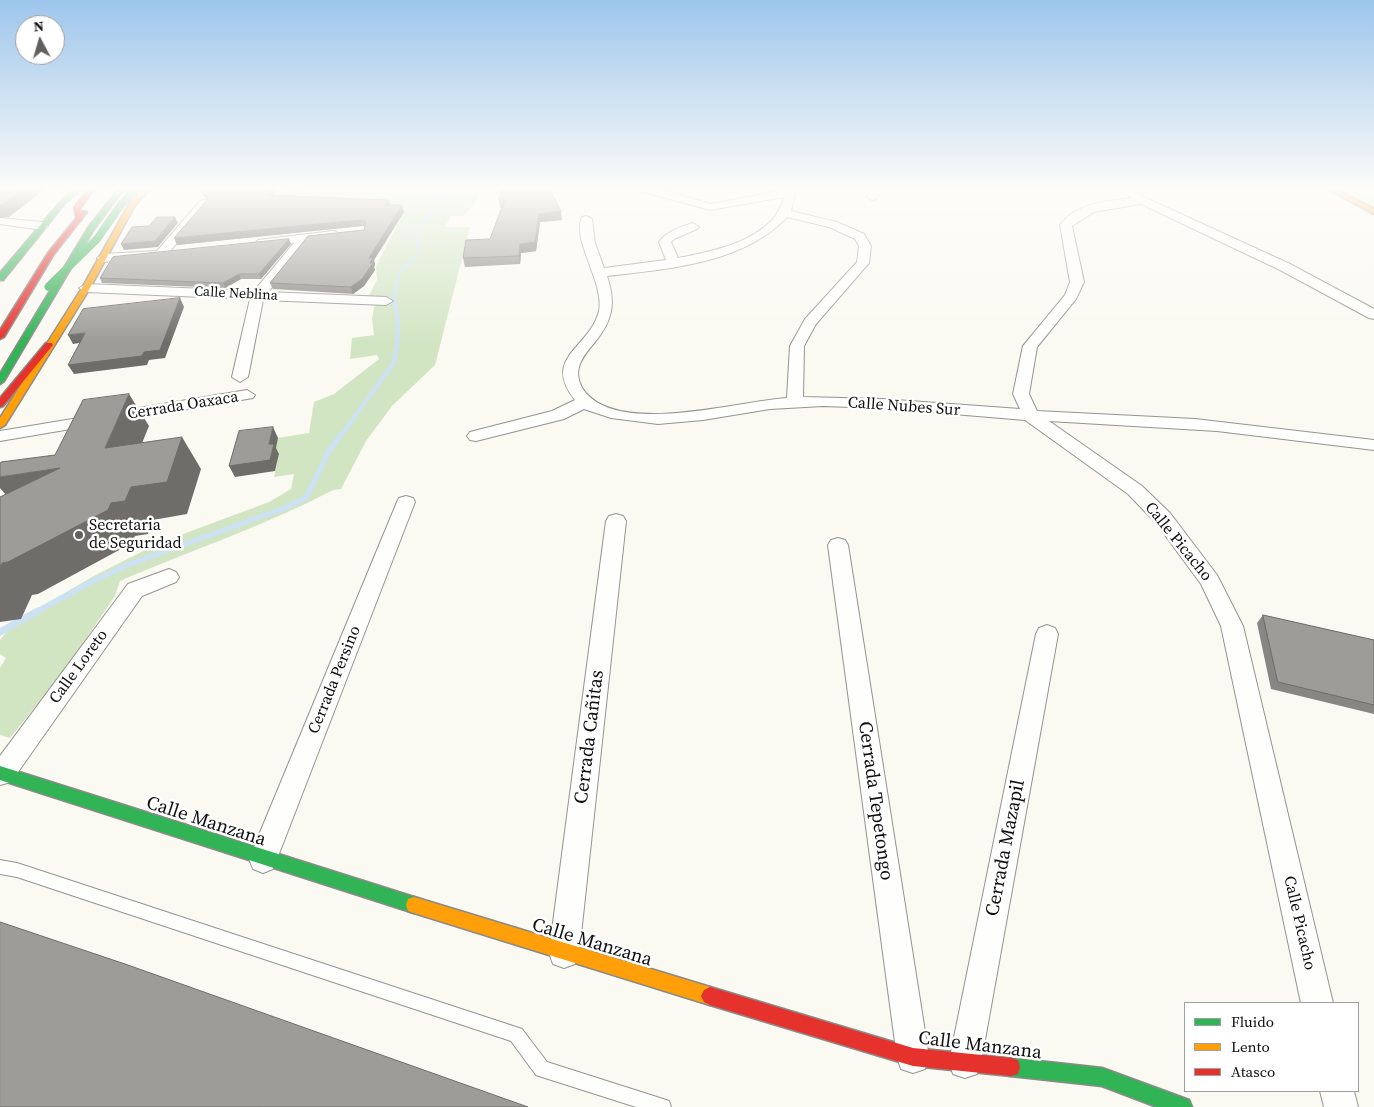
<!DOCTYPE html>
<meta charset="utf-8">
<style>
body{margin:0}
#map{position:relative;width:1374px;height:1107px;overflow:hidden;background:#faf9f2;font-family:"Source Serif 4",serif}
canvas{display:block}
.legend{position:absolute;left:1184px;top:1002px;width:175px;height:90px;box-sizing:border-box;background:#fff;border:1px solid #9f9f9f;margin:0;padding:6px 9px;list-style:none;font-size:15px;color:#0e0e0e}
.legend li{display:flex;align-items:center;gap:10px;height:25px}
.legend b{width:25px;border:1px solid #9f9f9f}
.north{position:absolute;left:15px;top:15px;width:50px;height:50px;box-sizing:border-box;background:#fff;border:1px solid #9f9f9f;border-radius:50%;rotate:354deg;font-size:14px;font-weight:700;line-height:20px;text-align:center;color:#0e0e0e}
.north::after{content:'';display:block;margin:auto;width:18px;height:22px;background:#61605e;clip-path:polygon(50% 0,100% 100%,50% 72%,0 100%)}
</style>
<div id="map">
<canvas width="1374" height="1107"></canvas>
<ul class="legend">
<li><b style="height:6px;background:#30b455"></b>Fluido</li>
<li><b style="height:6px;background:#ff9f0a"></b>Lento</li>
<li><b style="height:6px;background:#e5322d"></b>Atasco</li>
</ul>
<div class="north">N</div>
</div>
<script>
const context = document.querySelector('canvas').getContext('2d');
context.lineJoin = 'round';
function paint(path, color) {
  context.fillStyle = color;
  context.fill(path, 'evenodd');
}
function trace(path, color, width, dash) {
  context.strokeStyle = color;
  context.lineWidth = width;
  context.lineCap = dash ? 'butt' : 'round';
  context.setLineDash(dash || []);
  context.stroke(path);
}
function drawText(font, color, halo, rows, align = 'center') {
  context.font = font + ' "Source Serif 4",serif';
  context.lineWidth = 5;
  context.setLineDash([]);
  context.textBaseline = 'middle';
  context.strokeStyle = halo;
  context.fillStyle = color;
  for (const [text, x, y, turn = 0] of rows) {
    context.save();
    context.translate(x, y);
    context.rotate((+turn || 0) * Math.PI / 180);
    context.textAlign = isNaN(turn) ? turn : align;
    if (halo) context.strokeText(text, 0, 0);
    context.fillText(text, 0, 0);
    context.restore();
  }
}
paint(new Path2D(`
 M1332,188H1374V210Z`), '#e2efd4');
paint(new Path2D(`
 M279,188L444,202L443,188H486L464,216H451L445,227H470L435,365L392,406L366,441L341,489L333,490C265,526 191,550 120,581L115,596L66,668L10,738L0,735V668L6,658L0,654V640L14,623L92,577L159,543L269,502L291,489L294,474L274,477L279,455H274L278,438L309,433L314,402L334,394L379,359L377,355L350,359L352,338L374,335L372,318L375,303L366,301L377,280L376,266L405,210L270,201Z`), '#d2e5c3');
paint(new Path2D(`
 M289,188H442L445,202L290,189Z`), '#cce1f1');
trace(new Path2D(`
 M394,299L399,272L416,257L420,248L416,236L424,221L444,203L443,195L437,188`), '#cce1f1', 3);
trace(new Path2D(`
 M339,438L393,364C399,343 400,319 393,298`), '#cce1f1', 4.5);
trace(new Path2D(`
 M36,612L91,582L130,564L285,508L306,498L329,451L340,436`), '#cce1f1', 5.5);
trace(new Path2D(`
 M0,632L38,611`), '#cce1f1', 7);
const lane = new Path2D(`
 M0,860L17,863L516,1027L522,1029L547,1062L663,1099L669,1101L671,1107H636L542,1077L536,1075L511,1041L17,877L0,874Z`);
const street = new Path2D(`
 M629,188H658L710,204L785,190L786,188H796L791,211L837,222L864,234L871,246L869,263L816,324L804,346L803,397L882,399L1020,409L1013,394L1023,346L1065,295L1070,282L1060,225C1076,203 1107,201 1132,198L1119,188H1132L1146,198L1290,264L1374,309V319L1369,318L1280,270L1141,204L1094,212L1072,226L1084,282L1076,299L1037,347L1029,394L1037,411L1195,419L1374,440V450L1217,431L1049,421L1142,486L1170,513L1217,575L1243,626L1333,1003H1301L1221,626L1201,584L1156,523L1128,494L1025,420L882,408L823,406L770,409L703,420L658,424L611,418L584,409L564,419L476,441L470,440L467,436L470,432L552,411L575,400C541,357 590,348 599,311C605,284 571,239 582,217L586,216L592,219L595,243L604,268L666,260L659,242C667,231 680,227 693,223L699,227L697,229L674,239L671,242L678,258C714,251 774,240 784,197L710,210ZM787,217L829,227L855,239L859,246L857,262L805,319L790,346L787,398C738,401 621,436 585,392C579,384 576,374 580,364C583,356 589,349 595,342C613,320 616,303 607,276C667,269 743,264 787,217Z
 M869,188H882V189L876,199L872,200L866,197L871,190Z
 M204,200L210,203L166,256L103,262L97,258L103,254L157,251L200,201Z
 M0,218L42,222L48,226L42,230L0,224Z
 M333,231L337,232L339,235L337,238L309,241L268,292L386,297L393,301L386,305L263,300L248,377L240,382L232,377L250,299L86,292L79,288L86,284L254,291L294,243L262,247L258,246L256,243L258,240Z
 M247,390L255,395L253,398L0,441V431Z
 M406,496L413,498L415,502L277,859L273,869L263,873L253,869L249,859L397,502L399,498Z
 M616,514L623,516L626,521L579,953L575,964L564,968L553,964L549,953L606,521L609,516Z
 M838,538L845,540L848,545L929,1057L925,1069L913,1073L901,1069L897,1057L828,545L831,540Z
 M169,569L176,572L179,577L176,582L142,596L11,782L0,785V756L128,584Z
 M1047,625L1055,628L1058,634L981,1062L977,1074L965,1078L953,1074L949,1062L1036,634L1039,628Z
 M1320,1091H1354L1358,1107H1324Z`);
const fast = new Path2D(`
 M76,188H83L65,203L3,280H0V273L61,201Z
 M121,188H128L120,194L94,229L4,381L0,384V374L88,228L116,192Z
 M0,766L414,897L420,899L422,905L420,911L414,913L0,780Z
 M1011,1058L1102,1068L1189,1100L1192,1107H1157L1102,1086L1011,1076L1004,1074L1002,1067L1004,1060Z`);
const slow = new Path2D(`
 M144,188H151L135,205L90,288L5,425L0,428V418L82,288L129,204Z
 M1325,188H1333L1374,209V214Z
 M414,897L710,987L716,990L719,996L716,1002L710,1005L414,913L408,911L406,905L408,899Z`);
const jam = new Path2D(`
 M82,211L87,212L54,254L4,337L0,339V330L48,253Z
 M46,343H52L53,345L3,406L0,407V398Z
 M710,987L913,1048L1011,1058L1018,1060L1020,1067L1018,1074L1011,1076L913,1066L710,1005L704,1002L701,996L704,990Z`);
trace(lane, '#949491', 2);
trace(street, '#949491', 2);
trace(fast, '#8b8a87', 3);
trace(slow, '#8b8a87', 3);
trace(jam, '#8b8a87', 3);
paint(lane, '#fefefd');
paint(street, '#fefefd');
paint(fast, '#30b455');
paint(slow, '#ff9f0a');
paint(jam, '#e5322d');
const fastBridge = new Path2D(`
 M48,287L97,239L120,206L136,188`);
const jamBridge = new Path2D(`
 M79,218L77,208L92,188`);
trace(fastBridge, '#82817e', 8, []);
trace(jamBridge, '#82817e', 8, []);
trace(fastBridge, '#30b455', 7);
trace(jamBridge, '#e5322d', 7);
paint(new Path2D(`
 M206,188H278L272,196L391,205H402L404,212L374,260L375,265L374,267L375,270L364,286L353,294L273,289L270,283L364,230L365,227L362,226L177,245L207,200L205,198L202,192Z
 M503,188L562,220L540,222L536,251L521,253L520,264L465,267L463,258L490,239L501,208H500L499,200Z
 M289,239L291,244L261,279H241L225,288L102,283L100,278Z
 M1263,615L1374,640V714L1271,689L1257,623Z`), '#888683');
paint(new Path2D(`
 M24,188H45V189L9,217L0,218V205Z
 M271,188H278L268,202L266,195Z
 M389,200L391,206L385,205Z
 M402,205L404,212L374,260L375,265L374,267L375,270L364,286L353,294L351,287Z
 M561,211L562,220L540,222L536,251L521,253L520,264L519,256L520,244L539,214Z
 M175,217L178,223L158,247L124,250L121,244Z
 M360,220L362,226L177,245L174,238Z
 M289,239L291,244L261,279L259,274Z
 M239,274L241,279L225,288L223,283Z
 M180,298L184,307L165,358L149,360L147,365L74,374L68,365L144,352Z
 M85,333L91,341L73,344L68,335Z
 M129,394L149,426L127,480L105,448Z
 M273,427L278,438L276,448L279,454L275,471L235,477L229,466L269,444Z
 M182,437L201,469L187,514L153,520L148,534L135,536L132,543L38,594L32,595L21,619L0,622V567L2,563L111,503L131,487Z
 M60,468L19,510L0,488V477Z`), '#6f6d6a');
const building = new Path2D(`
 M0,188H24L2,205H0Z
 M206,188H271L266,195L389,200L385,205H402L369,258H373L370,263H373L362,279L351,287L270,283L308,236L364,230L366,222L360,220L174,238L209,198L202,192Z
 M503,188H549L561,211L539,214L535,242L520,244L519,256L463,258L466,240L490,239L505,200H499Z
 M157,217H175L155,241L121,244L132,227L149,226Z
 M289,239L259,274H239L223,283L100,278L113,257Z
 M180,298L160,350L144,352L142,356L68,365L85,333L68,335L83,309Z
 M129,394L105,448L182,437L167,482L131,487L125,501L111,503L108,510L8,562L2,563L0,567V497L60,468L0,477V464L1,462L55,455L83,400Z
 M273,427L269,444H274L270,460L229,466L239,431Z
 M1263,615L1374,640V705L1278,682Z
 M0,922L125,964L528,1107H0Z`);
paint(building, '#9e9c98');
trace(building, '#6f6d6a', 1);
const sky = context.createLinearGradient(0, 0, 0, 343);
sky.addColorStop(0, '#9dc6ec');
sky.addColorStop(0.55, '#fdfcf9');
sky.addColorStop(1, '#fdfcf900');
context.fillStyle = sky;
context.fillRect(0, 0, 1374, 343);
for (const [x, y, r, color] of [
 [79,535,5,"#61605e"]
]) {
  const dot = new Path2D();
  dot.arc(x, y, r, 0, 2 * Math.PI);
  context.fillStyle = color;
  context.fill(dot);
  trace(dot, '#fff', 2);
}
drawText('14px', '#0e0e0e', '#fff', [
 ["Calle Neblina",236,294,3]
]);
drawText('16px', '#0e0e0e', '#fff', [
 ["Cerrada Oaxaca",183,406,-9],
 ["Calle Nubes Sur",904,407,4],
 ["Calle Picacho",1178,542,51],
 ["Calle Loreto",79,667,-54],
 ["Cerrada Persino",335,680,-68],
 ["Calle Picacho",1299,923,77]
]);
drawText('16px', '#0e0e0e', '#fff', [
 ["Secretaria",89,526],
 ["de Seguridad",89,544]
], 'left');
drawText('19px', '#0e0e0e', '#fff', [
 ["Cerrada Cañitas",590,737,-83],
 ["Cerrada Tepetongo",875,801,82],
 ["Calle Manzana",206,822,18],
 ["Cerrada Mazapil",1006,848,-79],
 ["Calle Manzana",592,943,17],
 ["Calle Manzana",980,1046,7]
]);
</script>
